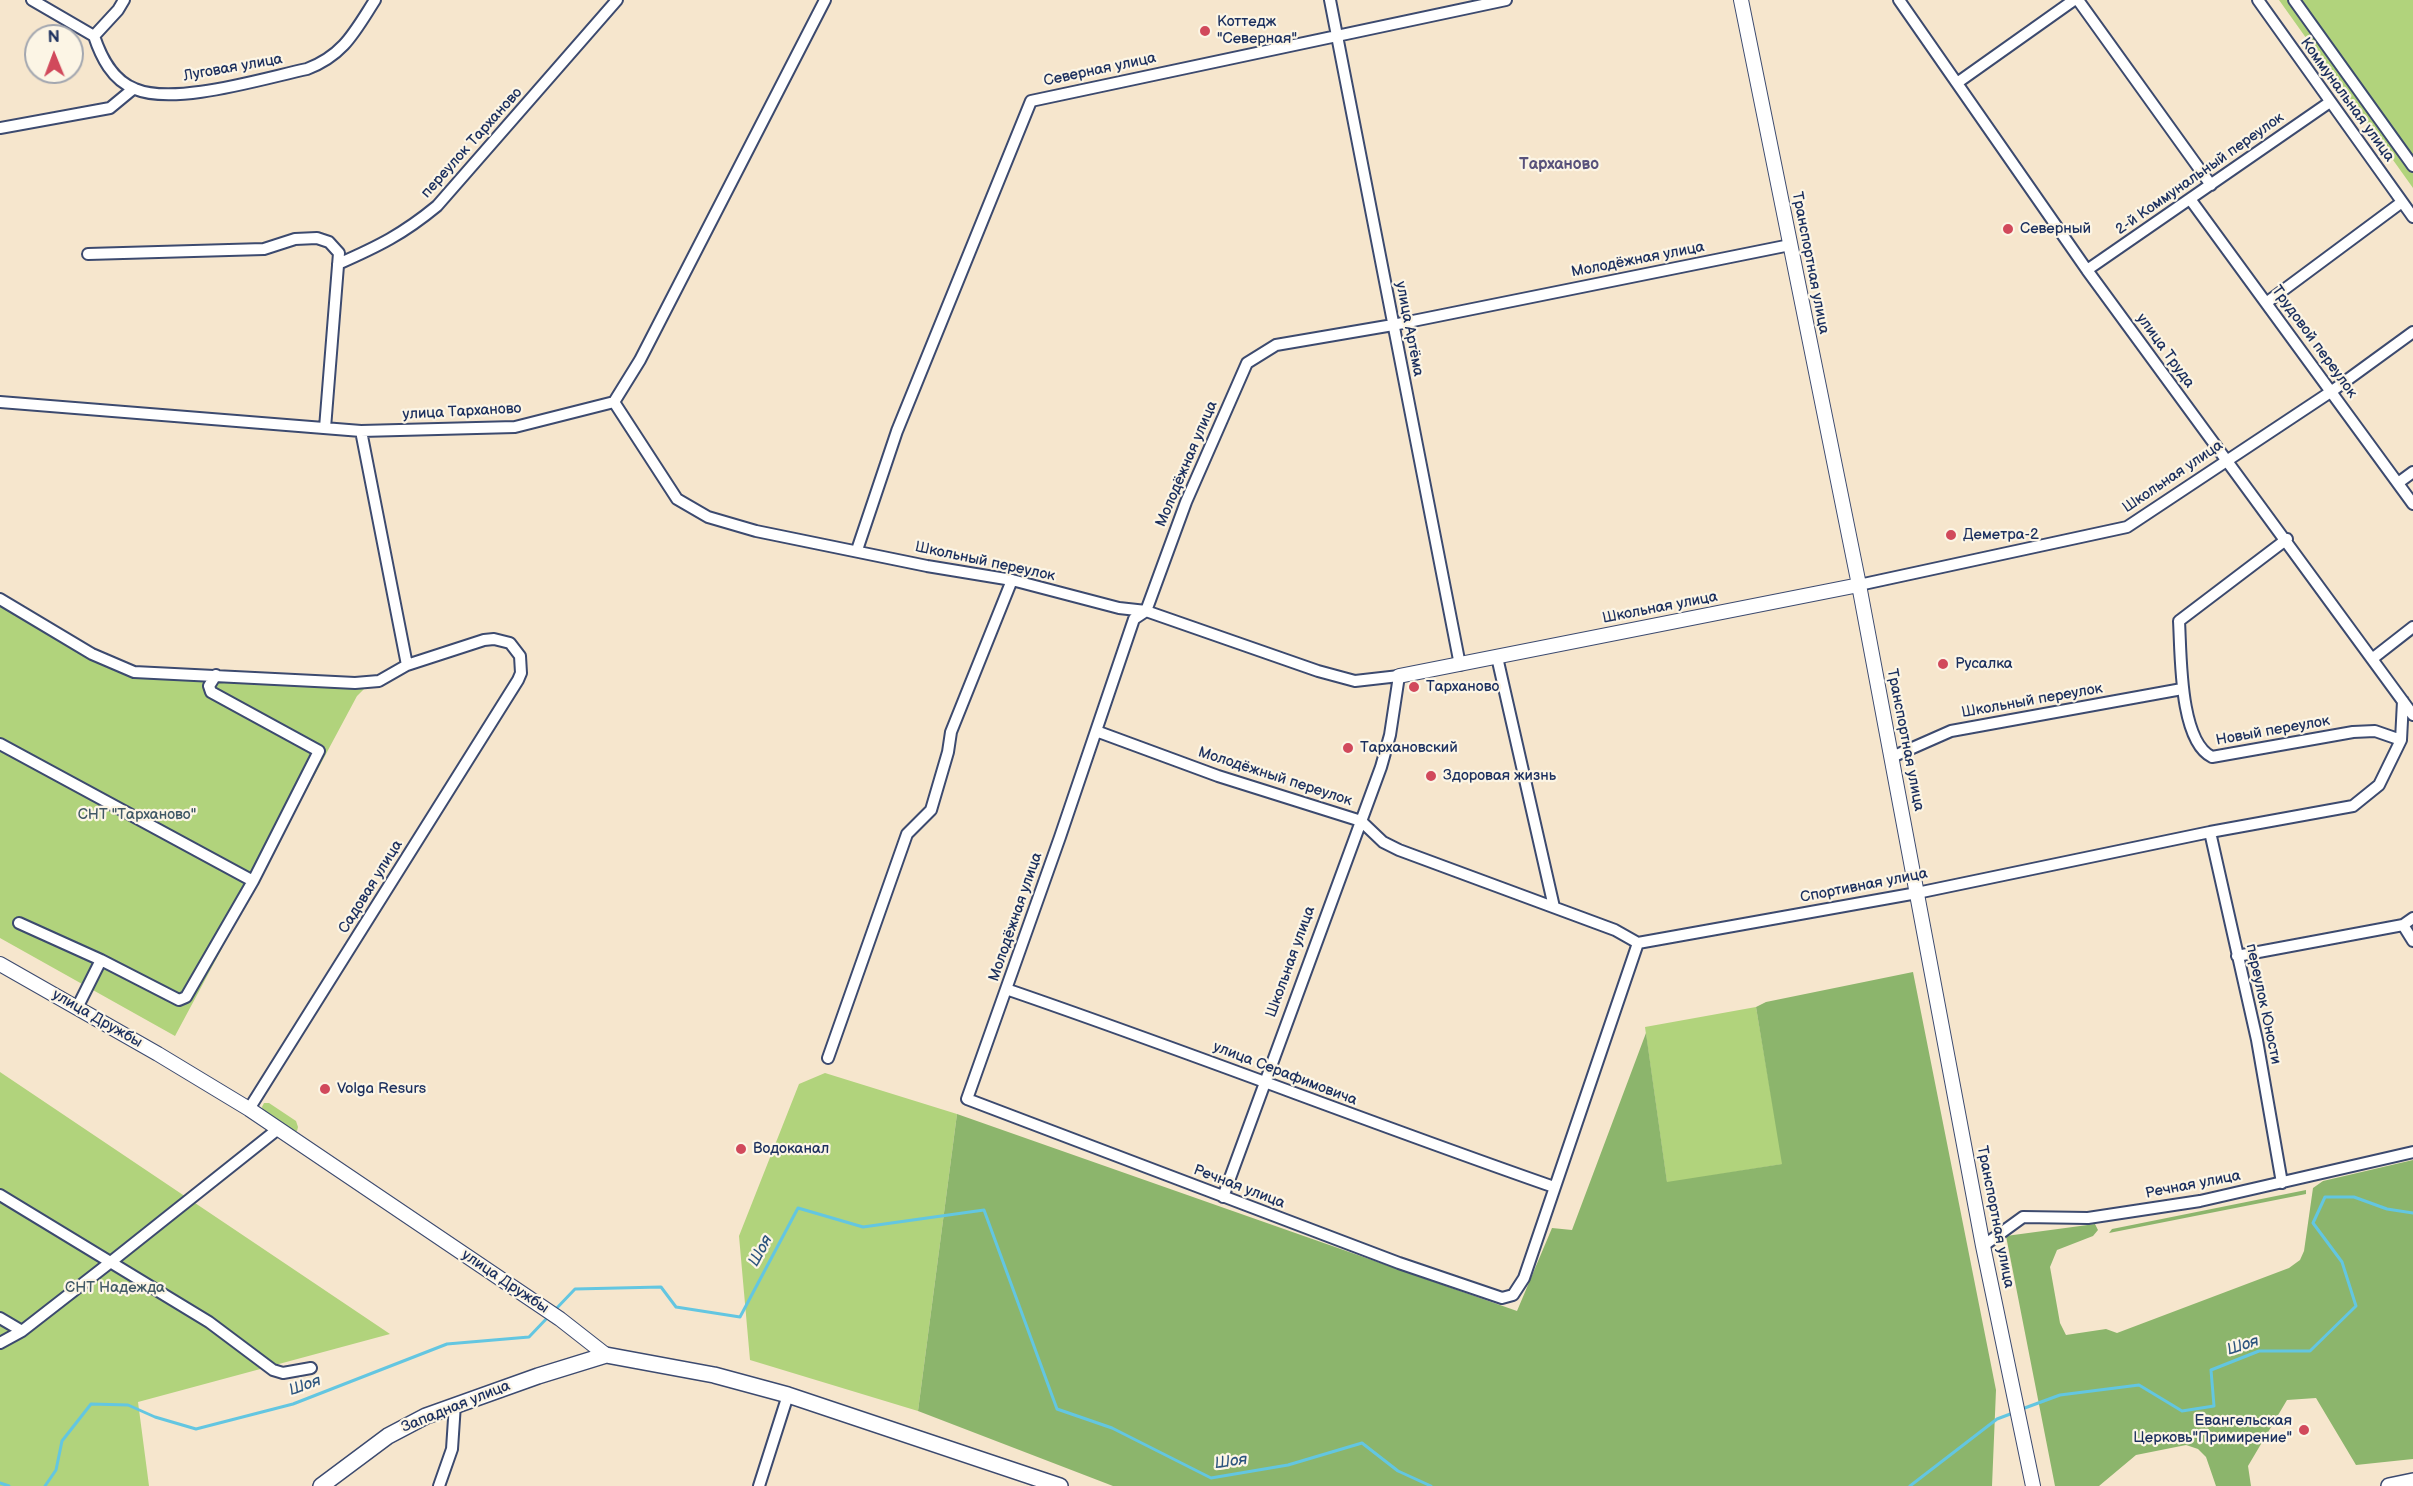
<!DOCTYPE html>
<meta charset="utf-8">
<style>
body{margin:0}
#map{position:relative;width:2413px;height:1486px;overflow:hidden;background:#f6e6cd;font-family:"Balsamiq Sans",sans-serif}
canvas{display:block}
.north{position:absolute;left:24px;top:24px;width:60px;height:60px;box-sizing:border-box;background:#fcf5e5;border:2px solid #a2a6af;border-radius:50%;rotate:359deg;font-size:16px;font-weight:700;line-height:24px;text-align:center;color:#1b2f5e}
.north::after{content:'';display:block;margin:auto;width:21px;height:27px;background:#d1495b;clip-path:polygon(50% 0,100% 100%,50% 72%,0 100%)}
</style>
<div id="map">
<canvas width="2413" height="1486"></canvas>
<div class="north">N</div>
</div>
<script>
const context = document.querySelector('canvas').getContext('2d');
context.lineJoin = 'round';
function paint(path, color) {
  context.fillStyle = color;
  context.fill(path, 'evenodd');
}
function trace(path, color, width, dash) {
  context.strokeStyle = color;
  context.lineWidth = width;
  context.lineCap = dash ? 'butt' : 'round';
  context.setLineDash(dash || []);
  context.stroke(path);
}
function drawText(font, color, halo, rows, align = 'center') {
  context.font = font + ' "Balsamiq Sans",sans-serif';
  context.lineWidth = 4.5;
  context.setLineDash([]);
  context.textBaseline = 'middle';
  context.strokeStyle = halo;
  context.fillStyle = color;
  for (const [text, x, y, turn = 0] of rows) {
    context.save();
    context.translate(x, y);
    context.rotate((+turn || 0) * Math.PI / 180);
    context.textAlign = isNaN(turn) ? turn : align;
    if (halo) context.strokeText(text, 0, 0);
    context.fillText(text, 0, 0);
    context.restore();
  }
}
paint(new Path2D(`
 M2279,0H2413V188Z
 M0,600L131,677L337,687L368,685L357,696L175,1036L0,938Z
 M1756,1007L1783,1164L1667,1183L1645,1027Z
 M0,1072L390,1334L138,1402L149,1486H0Z
 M825,1073L957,1114L918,1411L750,1360L739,1236L799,1084Z
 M264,1103H269L296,1121L298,1127L297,1131L294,1132L263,1110L262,1107Z`), '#b1d37c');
paint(new Path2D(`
 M1913,972L1996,1390L1992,1486H1113L918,1411L957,1114L1517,1311L1552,1228L1572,1230L1646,1033L1667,1182L1782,1164L1756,1007L1766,1002Z
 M2413,1160V1459L2356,1465L2316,1398L2287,1400L2248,1466L2251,1486H2216L2206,1457L2198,1449L2186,1445L2136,1455L2099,1486H2055L2006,1236L2095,1224L2098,1230L2093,1236L2057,1250L2050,1267L2060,1323L2066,1335L2106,1329L2117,1333L2289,1268L2300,1260L2304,1251L2313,1188L2323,1181Z
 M2306,1190V1194L2109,1233L2112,1229Z`), '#8cb56c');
trace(new Path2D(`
 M554,1311L575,1289L661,1287L676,1307L740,1317L798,1208L863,1227L984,1210L1057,1409L1112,1428L1211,1478L1288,1465L1362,1443L1398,1471L1431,1486
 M2022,1409L2060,1395L2139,1385L2182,1411L2214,1406L2211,1370L2259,1351H2310L2356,1306L2342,1262L2313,1223L2325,1197H2354L2387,1209L2413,1213
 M0,1483L9,1486
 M45,1486L56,1470L62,1441L91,1404L128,1405L155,1417L196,1429L293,1404L447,1344L529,1337L549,1316
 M1910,1486L1997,1419L2013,1413`), '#63c6e1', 3);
const street = new Path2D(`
 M32,0L94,36C101,57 112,80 135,89C175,106 264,78 307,69C344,55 355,31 375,0
 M1330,0L1460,665
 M1899,0L2087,270L2413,715
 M2078,0L2211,185
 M2258,0L2413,217
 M2294,0L2413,166
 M94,36L118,10L124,0
 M1957,83L2074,0
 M0,128L110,108L133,89
 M2190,199L2413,504
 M88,254L264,249L295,239L317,238L329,242L339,253L325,428
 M338,264C379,246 403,234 437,206L617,0
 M2087,270L2330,102
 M2266,303L2402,202
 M0,402L361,431L515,427L614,402L640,360L825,0
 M614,402L677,499L708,517L756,531L927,566L1012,580L1119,608L1146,611L1318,671L1355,681L1399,676L1390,735L1381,767L1223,1197
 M361,431L407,665
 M2398,483L2413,472
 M2287,539L2179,621C2181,653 2179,741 2212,757L2353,732L2375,731L2401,740
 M857,550L897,431L1031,101L1506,0
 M1859,585L2127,527L2332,391L2413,332
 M0,599L92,654L134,672L355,683L379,681L407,665L484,640L494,639L510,643L520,656L521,673L518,680L249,1109
 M1497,657L1554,907
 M2372,659L2413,627
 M1096,731L1218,776L1361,821L1383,842L1399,850L1615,930L1638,943
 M0,744L253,881
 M1892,757L1951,731L2182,689
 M2210,832L2257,1040L2282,1183
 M19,923L101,960
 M2403,925L2413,941
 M1638,943L1524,1278L1513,1295L1502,1298L1399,1263L967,1099L1060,837L1134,619L1146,611L1186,502L1247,363L1276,345L1393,325L1790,245
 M1638,943L1917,893L2210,832L2353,806L2379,785L2401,740L2403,701
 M2237,956L2403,925L2413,918
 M1006,989C1190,1052 1370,1123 1554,1187
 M77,1008L101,960L179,1000L186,997L253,881L319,751L211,692L209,686L216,675
 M828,1058L907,834L931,810L948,752L951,732L1012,580
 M0,1195L209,1322L273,1370L283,1373L311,1368
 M1983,1246L2023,1217L2088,1218L2200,1201L2413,1152
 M0,1318L22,1331
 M0,1343L22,1331L112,1261L278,1129
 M439,1486L452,1449L455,1404
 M759,1486L788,1395`);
const secondary = new Path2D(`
 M1741,0L1859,585L1983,1246L2033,1486
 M1399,676L1859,585
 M0,964L158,1054L249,1109L560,1319L606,1355`);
const primary = new Path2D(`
 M321,1486L388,1436L426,1416L538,1376L606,1355L714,1375L788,1395L1060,1486
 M2389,1486L2413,1481`);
trace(street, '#3c4a6f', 14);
trace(secondary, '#3c4a6f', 16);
trace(primary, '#3c4a6f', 18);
trace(street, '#fff', 10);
trace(secondary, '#fff', 14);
trace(primary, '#fff', 15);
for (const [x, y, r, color] of [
 [1205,31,6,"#d1495b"],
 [2008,229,6,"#d1495b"],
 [1951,535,6,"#d1495b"],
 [1943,664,6,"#d1495b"],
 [1414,687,6,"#d1495b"],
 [1348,748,6,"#d1495b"],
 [1431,776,6,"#d1495b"],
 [325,1089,6,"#d1495b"],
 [741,1149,6,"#d1495b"],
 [2304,1430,6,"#d1495b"]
]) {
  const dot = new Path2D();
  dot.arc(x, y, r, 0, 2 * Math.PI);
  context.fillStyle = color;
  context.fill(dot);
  trace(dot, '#fcf5e5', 2);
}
drawText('15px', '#1b2f5e', '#fcf5e5', [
 ["Коттедж",1217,22],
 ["\"Северная\"",1217,39],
 ["Северный",2020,229],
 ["Деметра-2",1963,535],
 ["Русалка",1955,664],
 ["Тарханово",1426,687],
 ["Тархановский",1360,748],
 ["Здоровая жизнь",1443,776],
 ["Volga Resurs",337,1089],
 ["Водоканал",753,1149],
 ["Евангельская",2292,1421,"right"],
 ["Церковь\"Примирение\"",2292,1438,"right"]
], 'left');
drawText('15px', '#1b2f5e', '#fcf5e5', [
 ["Луговая улица",233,68,-10],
 ["Северная улица",1100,70,-12],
 ["Коммунальная улица",2347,100,54],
 ["переулок Тарханово",472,143,-48],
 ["2-й Коммунальный переулок",2200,174,-35],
 ["Молодёжная улица",1638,260,-11],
 ["Транспортная улица",1810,263,79],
 ["улица Артёма",1409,329,79],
 ["Трудовой переулок",2314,342,54],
 ["улица Труда",2165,351,54],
 ["улица Тарханово",462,412,-3],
 ["Молодёжная улица",1187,464,-67],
 ["Школьная улица",2173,477,-34],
 ["Школьный переулок",985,562,12],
 ["Школьная улица",1660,608,-11],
 ["Школьный переулок",2032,701,-10],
 ["Новый переулок",2273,731,-10],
 ["Транспортная улица",1905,740,79],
 ["Молодёжный переулок",1275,777,18],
 ["Спортивная улица",1864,886,-11],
 ["Садовая улица",371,887,-58],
 ["Молодёжная улица",1016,917,-71],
 ["Школьная улица",1291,962,-70],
 ["переулок Юности",2263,1004,78],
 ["улица Дружбы",97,1019,30],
 ["улица Серафимовича",1285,1074,21],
 ["Речная улица",2193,1185,-11],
 ["Речная улица",1239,1187,21],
 ["Транспортная улица",1995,1217,79],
 ["улица Дружбы",505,1282,34],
 ["Западная улица",456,1407,-22]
]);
drawText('15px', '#405866', '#fcf5e5', [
 ["СНТ \"Тарханово\"",137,815],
 ["СНТ Надежда",115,1288]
]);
drawText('bold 16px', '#59527b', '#fcf5e5', [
 ["Тарханово",1559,165]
]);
drawText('italic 16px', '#2d557f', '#fcf5e5', [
 ["Шоя",761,1251,-62],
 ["Шоя",2243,1346,-18],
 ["Шоя",305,1386,-20],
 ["Шоя",1231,1462,-8]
]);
</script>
